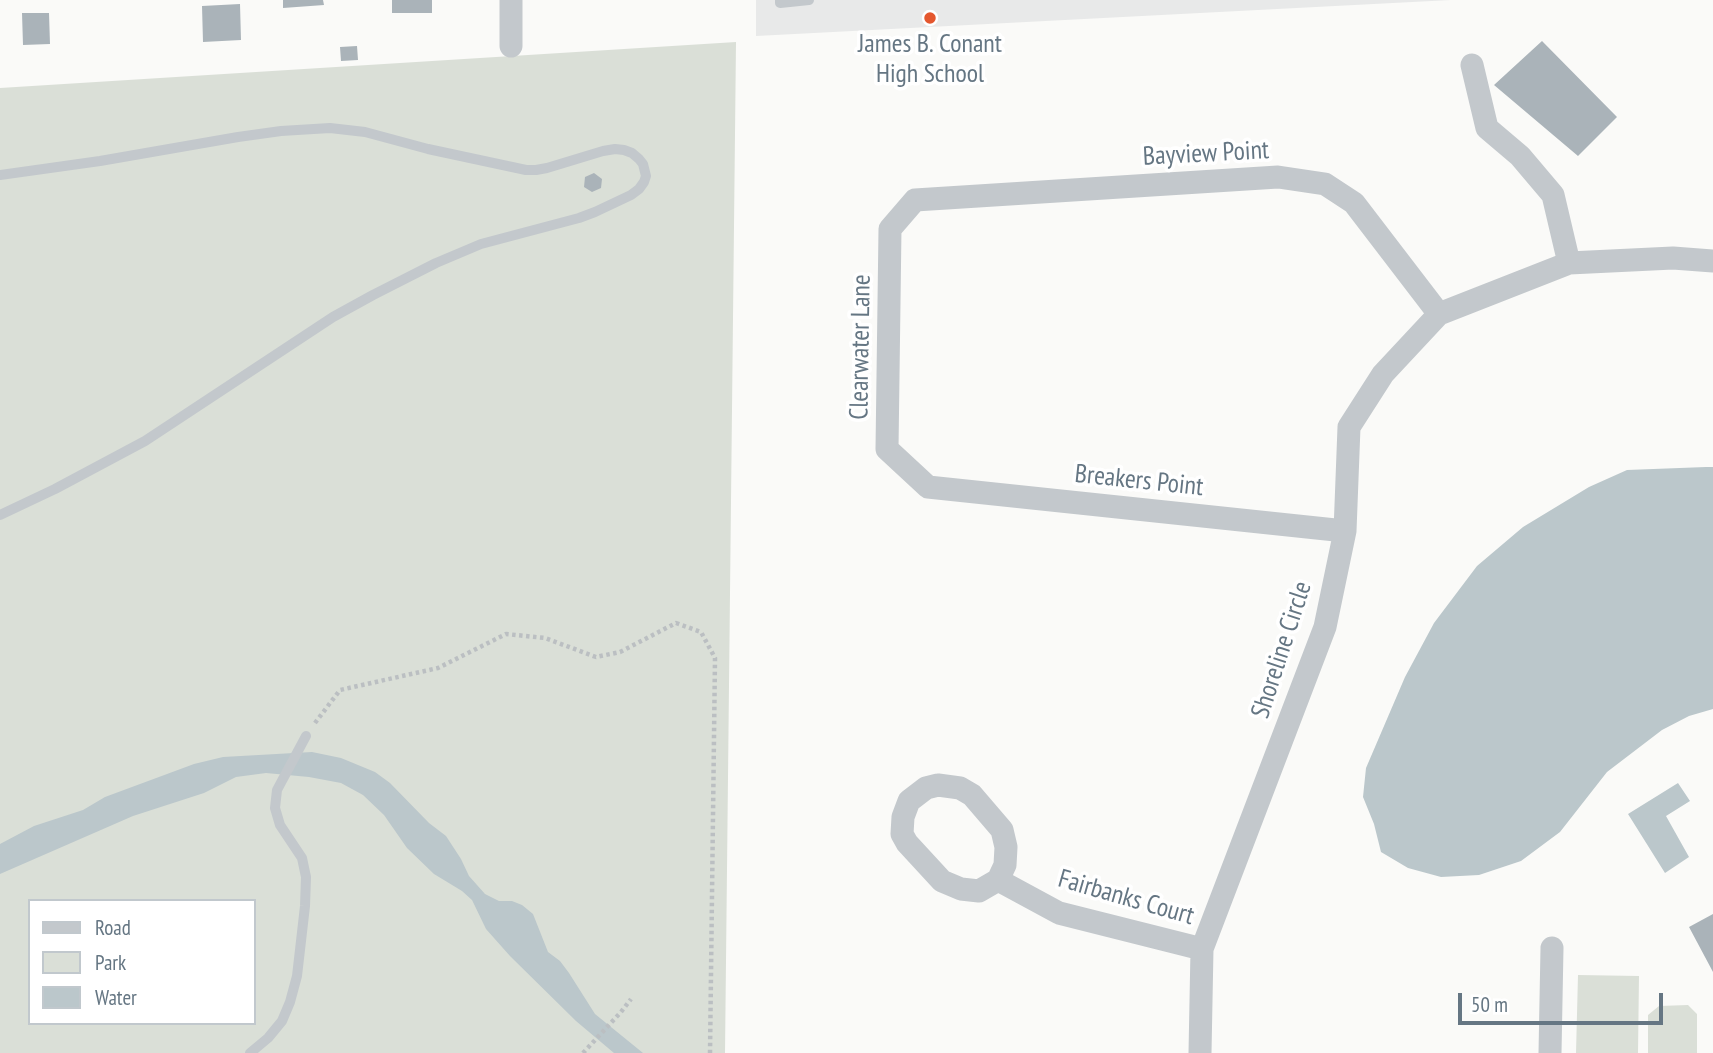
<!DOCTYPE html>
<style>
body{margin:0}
#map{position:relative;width:1713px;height:1053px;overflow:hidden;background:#fafaf8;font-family:"PT Sans Narrow",sans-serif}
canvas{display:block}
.legend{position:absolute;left:28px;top:899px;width:228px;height:126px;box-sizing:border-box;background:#fff;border:2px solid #c1c8cd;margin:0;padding:9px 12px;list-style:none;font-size:21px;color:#657683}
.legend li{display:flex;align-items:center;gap:14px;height:35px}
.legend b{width:35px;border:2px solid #c1c8cd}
.scale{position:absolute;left:1458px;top:993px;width:205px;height:32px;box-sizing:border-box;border:4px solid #657683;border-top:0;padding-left:9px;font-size:21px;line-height:24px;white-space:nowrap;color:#657683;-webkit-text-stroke:5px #fff;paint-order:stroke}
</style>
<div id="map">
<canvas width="1713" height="1053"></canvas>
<ul class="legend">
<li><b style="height:9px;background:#c3c8cc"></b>Road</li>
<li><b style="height:19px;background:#dadfd7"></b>Park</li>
<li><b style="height:19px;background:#bbc7cb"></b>Water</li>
</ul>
<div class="scale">50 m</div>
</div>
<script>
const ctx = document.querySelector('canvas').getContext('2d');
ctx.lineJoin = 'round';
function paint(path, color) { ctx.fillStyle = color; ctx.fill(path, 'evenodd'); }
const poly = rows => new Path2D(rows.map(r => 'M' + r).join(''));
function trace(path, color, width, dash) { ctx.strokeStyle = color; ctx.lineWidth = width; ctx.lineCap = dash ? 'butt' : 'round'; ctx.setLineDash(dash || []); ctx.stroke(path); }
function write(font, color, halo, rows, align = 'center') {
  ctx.font = font + ' "PT Sans Narrow",sans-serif'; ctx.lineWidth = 7; ctx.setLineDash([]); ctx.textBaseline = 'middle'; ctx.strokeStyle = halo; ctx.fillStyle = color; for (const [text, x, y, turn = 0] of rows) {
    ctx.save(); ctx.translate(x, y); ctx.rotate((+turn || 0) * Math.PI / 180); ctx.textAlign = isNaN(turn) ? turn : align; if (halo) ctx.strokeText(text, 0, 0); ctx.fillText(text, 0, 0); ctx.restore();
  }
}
const built = poly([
 [756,0,1451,0,756,36]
]);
const green = poly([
 [736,42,725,1053,0,1053,0,88],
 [30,901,254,901,254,1023,30,1023],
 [1578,975,1639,976,1638,1053,1576,1053],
 [1688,1005,1697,1014,1697,1053,1648,1053,1648,1015,1659,1006]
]);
const water = poly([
 [1706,467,1713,467,1713,709,1689,716,1662,730,1607,772,1560,832,1521,861,1479,875,1441,877,1408,868,1381,852,1374,824,1363,797,1366,768,1405,677,1434,623,1477,566,1523,527,1589,487,1627,470],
 [312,752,341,758,375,772,390,783,429,823,446,836,461,859,469,876,485,894,499,901,512,901,522,905,533,914,548,952,560,961,569,973,595,1014,643,1053,614,1053,576,1021,510,956,486,929,472,900,462,891,434,874,407,848,384,815,363,795,341,783,309,777,266,773,236,777,204,793,133,816,0,874,0,844,34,826,83,810,105,797,194,764,223,757],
 [1678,783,1690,801,1666,816,1689,857,1665,873,1628,814]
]);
const building = poly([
 [283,0,323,0,324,5,283,8],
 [392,0,432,0,432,13,392,13],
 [240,4,241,40,203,42,202,6],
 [22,13,49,13,50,44,23,45],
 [1542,41,1617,117,1578,156,1494,85],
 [357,46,358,60,341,61,340,47],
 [594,173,602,179,601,188,592,192,584,187,585,177],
 [1713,914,1713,972,1689,927]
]);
const path = poly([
 [315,723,340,690,438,668,506,634,545,638,596,657,620,652,676,623,701,632,715,658,710,1053],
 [583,1053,621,1012,631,999]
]);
const service = poly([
 [780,0,780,3,809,0],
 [0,175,100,161,238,137,281,131,330,128,365,132,428,149,526,170,536,170,547,168,603,151,615,149,624,150,632,153,639,159,643,164,646,176,644,182,639,189,631,195,595,212,579,218,481,244,436,263,373,295,333,317,145,441,55,489,0,515],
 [250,1053,268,1038,282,1021,290,1002,297,976,305,906,306,877,302,858,280,825,275,808,277,790,306,736]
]);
const minor = poly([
 [511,46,511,0],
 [1472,65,1487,128,1520,156,1553,195,1569,263],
 [1345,531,928,487,887,449,890,229,915,200,1278,177,1325,184,1354,203,1439,314],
 [938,785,960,788,972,795,1002,830,1006,847,1005,865,998,880,979,891,961,889,942,881,907,843,902,834,903,817,909,801,926,788,938,785],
 [998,880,1059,913,1202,949],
 [1200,1053,1202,949,1325,627,1345,531,1349,427,1383,374,1439,314,1569,263,1673,258,1713,261],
 [1550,1053,1552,948]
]);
const markers = [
 [930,18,7,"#e4572e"]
];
const poiNames = [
 ["James B. Conant",930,45],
 ["High School",930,75]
];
const streetNames = [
 ["Bayview Point",1206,154,-3],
 ["Clearwater Lane",861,347,-89],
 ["Breakers Point",1139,481,6],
 ["Shoreline Circle",1282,650,-72],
 ["Fairbanks Court",1126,898,16]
];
paint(built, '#e8e9e9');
paint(green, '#dadfd7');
paint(water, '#bbc7cb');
paint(building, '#aab3b9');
trace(path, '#bbbfc2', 4.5, [3.5, 3.5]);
trace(service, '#c3c8cc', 10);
trace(minor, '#c3c8cc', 23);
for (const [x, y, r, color] of markers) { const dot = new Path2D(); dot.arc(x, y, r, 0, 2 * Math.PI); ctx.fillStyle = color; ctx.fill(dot); trace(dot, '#fff', 2.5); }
write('26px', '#657683', '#fff', poiNames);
write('26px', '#657683', '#fff', streetNames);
</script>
